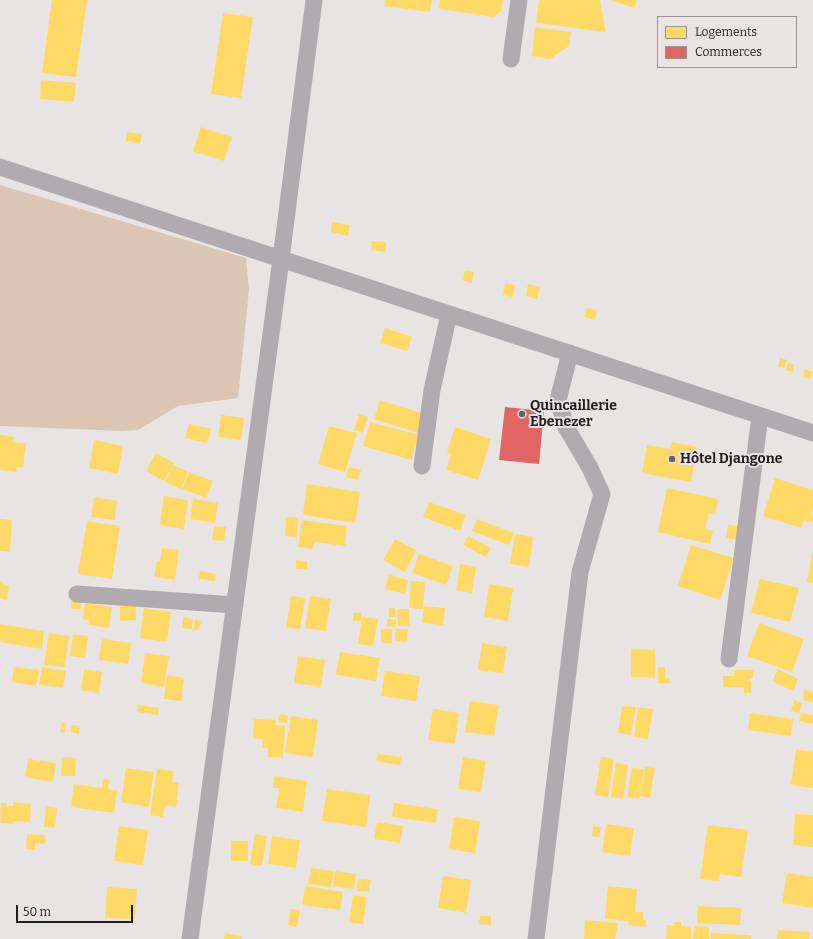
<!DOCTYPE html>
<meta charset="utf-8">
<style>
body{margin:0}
#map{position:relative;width:813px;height:939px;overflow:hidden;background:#e9e4e4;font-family:Bitter,serif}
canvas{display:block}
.legend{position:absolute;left:657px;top:16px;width:140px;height:52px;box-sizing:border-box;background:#ebe2e3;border:1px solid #9a9394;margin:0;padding:5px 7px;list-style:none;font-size:12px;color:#211d1e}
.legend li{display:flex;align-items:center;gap:8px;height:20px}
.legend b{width:20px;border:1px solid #9a9394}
.scale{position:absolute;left:16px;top:905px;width:117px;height:18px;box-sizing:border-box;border:2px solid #211d1e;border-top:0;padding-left:5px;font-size:12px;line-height:14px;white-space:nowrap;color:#211d1e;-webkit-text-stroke:3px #ebe2e3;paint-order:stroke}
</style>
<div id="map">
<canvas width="813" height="939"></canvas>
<ul class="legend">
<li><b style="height:11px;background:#ffd966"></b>Logements</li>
<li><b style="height:11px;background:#e06666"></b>Commerces</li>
</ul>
<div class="scale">50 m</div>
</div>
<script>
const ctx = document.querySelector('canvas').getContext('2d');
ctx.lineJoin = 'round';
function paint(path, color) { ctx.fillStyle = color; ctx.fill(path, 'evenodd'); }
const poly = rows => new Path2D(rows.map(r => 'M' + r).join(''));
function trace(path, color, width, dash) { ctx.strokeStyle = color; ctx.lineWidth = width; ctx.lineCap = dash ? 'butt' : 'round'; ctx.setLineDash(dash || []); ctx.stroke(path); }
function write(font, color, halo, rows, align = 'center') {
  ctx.font = font + ' Bitter,serif'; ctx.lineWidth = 4; ctx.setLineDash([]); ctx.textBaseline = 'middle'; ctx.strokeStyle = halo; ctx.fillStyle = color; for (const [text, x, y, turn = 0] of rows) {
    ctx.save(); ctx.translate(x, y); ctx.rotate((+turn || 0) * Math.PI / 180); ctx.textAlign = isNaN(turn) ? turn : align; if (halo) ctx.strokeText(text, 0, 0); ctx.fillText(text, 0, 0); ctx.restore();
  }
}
const forest = poly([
 [0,185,246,258,249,290,238,398,178,406,138,430,122,431,0,426]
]);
const homes = poly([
 [52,0,87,0,76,77,42,73],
 [385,0,432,0,430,12,384,6],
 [440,0,503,0,501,11,494,17,439,9],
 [539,0,600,0,606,32,536,23],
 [610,0,637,0,634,8],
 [223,13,253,17,241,98,211,94],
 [535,27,571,32,569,46,550,59,532,56],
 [41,80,76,83,74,102,40,99],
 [201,127,232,137,224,161,193,151],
 [127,132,142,134,140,144,126,141],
 [332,222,350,225,348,236,331,232],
 [372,241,386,242,385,252,371,250],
 [465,270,474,272,472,283,463,281],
 [505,283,515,285,513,297,503,295],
 [528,284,540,287,537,299,526,296],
 [587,308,597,310,595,320,584,317],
 [385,328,412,337,407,351,380,343],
 [780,358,787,360,784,368,778,367],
 [788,363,794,364,793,372,786,370],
 [805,369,813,372,810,379,802,377],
 [380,400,425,414,418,433,374,419],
 [359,414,368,417,363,433,354,430],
 [221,415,244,418,241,440,218,437],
 [370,422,419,435,411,460,363,446],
 [189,424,211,429,207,443,185,438],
 [329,426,357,433,345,472,318,464],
 [455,427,491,439,478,480,446,470,451,454,447,452],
 [0,435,14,437,13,442,26,443,23,468,17,467,16,472,0,470],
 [94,440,123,446,118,474,89,468],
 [672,442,697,447,691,482,642,473,647,445,671,449],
 [156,453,174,463,164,481,146,471],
 [173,465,188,472,181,489,165,482],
 [349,467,361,470,358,480,346,477],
 [189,472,213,481,206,498,182,489],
 [775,478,813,490,813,508,811,515,813,516,813,523,804,520,801,528,763,516],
 [307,484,360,492,355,523,303,515],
 [667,488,718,499,715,515,709,513,705,529,713,531,710,544,658,532],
 [164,496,188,500,184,529,160,525],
 [94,497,117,501,115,520,91,517],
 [193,499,218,503,215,523,190,519],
 [429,502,466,515,460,531,423,517],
 [286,517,298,518,297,537,285,536],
 [0,519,12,520,10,552,0,551],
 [477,519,514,533,509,545,472,531],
 [302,520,347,526,345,546,314,542,313,549,298,547],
 [87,521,120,526,112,579,78,574],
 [728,525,744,527,742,540,726,538],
 [214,526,226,527,224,541,212,540],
 [515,534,533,537,529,567,510,564],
 [468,536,491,548,486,557,463,545],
 [395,539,416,550,405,572,383,560],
 [691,545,734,558,720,600,678,586],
 [162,548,179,550,175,580,154,577,157,561,160,561],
 [812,553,813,553,813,583,807,582],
 [419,554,453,566,446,585,412,573],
 [296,560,307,561,307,569,296,569],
 [460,564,476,567,472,593,456,590],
 [200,571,216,574,215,581,199,579],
 [389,575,408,580,405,594,385,589],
 [760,579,799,588,790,622,751,613],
 [0,581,3,582,3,585,9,586,7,600,0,598],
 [411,581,425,582,423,609,409,608],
 [489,584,513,588,508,621,484,617],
 [291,596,305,598,300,629,286,627],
 [310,596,331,599,326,631,305,628],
 [120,600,136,600,136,620,120,621],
 [71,601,81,601,81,609,71,609],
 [85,603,112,607,109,628,88,625,89,620,83,619],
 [424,606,445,608,443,625,422,623],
 [144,608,171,612,167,642,140,638],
 [389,608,395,608,396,617,389,617],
 [397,609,409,609,409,626,398,626],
 [353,613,361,613,361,621,353,621],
 [183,617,193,619,192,629,182,628],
 [362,617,378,619,373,646,358,644],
 [387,619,396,620,395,627,387,626],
 [195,620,201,621,199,630,193,630],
 [759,623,804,639,792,672,747,656],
 [0,624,44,631,42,649,0,642],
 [381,629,392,629,392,643,381,643],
 [396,629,408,629,407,642,395,641],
 [49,633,69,636,65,667,44,665],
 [73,634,88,636,85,658,70,656],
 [102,639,131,643,128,664,99,660],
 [482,643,507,647,503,673,478,670],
 [631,649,655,650,655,678,631,677],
 [340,652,380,658,376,681,336,675],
 [145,653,169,656,164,687,141,683],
 [298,656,325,660,321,687,294,683],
 [14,667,39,670,36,686,12,682],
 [42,667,66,671,63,688,39,685],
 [658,667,665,667,665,678,670,678,670,683,658,683],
 [84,669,102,672,99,693,81,690],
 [778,669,798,679,793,691,772,681],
 [734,670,753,670,753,678,749,678,749,681,751,681,751,693,744,693,744,687,723,687,723,676,734,676],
 [385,671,420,676,416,701,381,696],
 [167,675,184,678,181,701,164,699],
 [804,690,813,692,813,702,803,700],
 [794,700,802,703,799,713,791,711],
 [470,701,499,705,494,736,465,732],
 [138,705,159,708,158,715,137,712],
 [622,706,636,707,631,735,618,733],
 [638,707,653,709,648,739,634,737],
 [433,709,459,713,455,744,428,740],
 [750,713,793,719,791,736,748,730],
 [801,713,813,715,813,724,799,721],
 [280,714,288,715,287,723,278,722],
 [291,716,318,720,313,757,285,753],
 [254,719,276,720,275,725,285,726,283,758,267,757,268,748,262,748,263,739,253,738],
 [62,722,66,723,65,733,60,732],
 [71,725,80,726,79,734,70,732],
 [796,749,813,752,813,788,791,785],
 [378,754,401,757,400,765,376,761],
 [62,757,76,758,75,776,61,776],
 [463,757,486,761,481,792,458,789],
 [601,757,614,759,608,797,595,795],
 [28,759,56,763,53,782,25,777],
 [616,763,628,765,623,799,611,797],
 [645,767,655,768,650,798,640,796],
 [126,768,154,772,149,807,121,802],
 [632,768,644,769,639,799,627,797],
 [157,769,174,771,172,782,179,783,176,807,165,805,163,817,150,815],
 [274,776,307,781,303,812,276,808,279,788,273,788],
 [103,779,109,780,108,789,117,790,114,813,71,807,74,784,102,788],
 [327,789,370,795,366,827,322,821],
 [13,802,31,804,30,822,13,821,13,824,1,823,1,821,0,820,1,803,6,803,6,806,13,806],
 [394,803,438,809,436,823,392,817],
 [46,807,57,808,55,828,44,827],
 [795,814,813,815,813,847,793,845],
 [454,817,480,821,475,853,449,849],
 [377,822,403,826,400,843,374,839],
 [606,824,634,828,630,856,602,852],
 [708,825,748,830,741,877,720,874,719,881,700,879],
 [119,826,148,830,143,865,114,861],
 [593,826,601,827,599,837,592,836],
 [27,834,46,835,45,844,35,843,35,850,26,849],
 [255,834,267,836,262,866,250,864],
 [272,836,300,840,296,868,268,864],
 [231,841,248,841,248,861,231,861],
 [311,868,334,871,331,887,308,884],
 [335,871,356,874,354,889,333,886],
 [787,873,813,877,813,908,782,903],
 [443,876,471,880,466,913,438,908],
 [358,879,371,880,369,892,357,891],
 [305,886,343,892,340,910,302,905],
 [608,886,637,889,635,912,643,912,643,920,646,920,646,927,628,925,629,921,605,919],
 [107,887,137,889,135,919,105,918],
 [353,895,367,897,363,924,349,922],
 [698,906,741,908,740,925,697,923],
 [291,909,300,910,297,927,288,925],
 [480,916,491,916,491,925,479,924],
 [585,920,618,923,615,939,584,939],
 [675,922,681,922,681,926,691,927,691,939,666,939,667,925,674,926],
 [695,926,709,927,709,939,693,939],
 [778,930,810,932,809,939,777,939],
 [225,933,242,936,242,939,224,939],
 [711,933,751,935,751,939,711,939]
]);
const shops = poly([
 [505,407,544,411,539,464,499,460]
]);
const minor = poly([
 [511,59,519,0],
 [0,167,813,433],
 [422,466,432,390,449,314],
 [77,594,235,605],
 [729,659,760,416],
 [190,939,281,259,314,0],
 [536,939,580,572,602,494,590,468,566,427,558,400,570,353]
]);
const markers = [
 [522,414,4,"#676363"],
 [672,459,4,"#676363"]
];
const poiNames = [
 ["Quincaillerie",530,406],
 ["Ebenezer",530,422],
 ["Hôtel Djangone",680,459]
];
paint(forest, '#dbc5b3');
paint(homes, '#ffd966');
paint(shops, '#e06666');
trace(minor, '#b1aaae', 17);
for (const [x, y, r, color] of markers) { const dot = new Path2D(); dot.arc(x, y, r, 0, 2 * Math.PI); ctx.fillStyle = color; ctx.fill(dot); trace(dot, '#ebe2e3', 1.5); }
write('bold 14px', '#211d1e', '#ebe2e3', poiNames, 'left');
</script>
